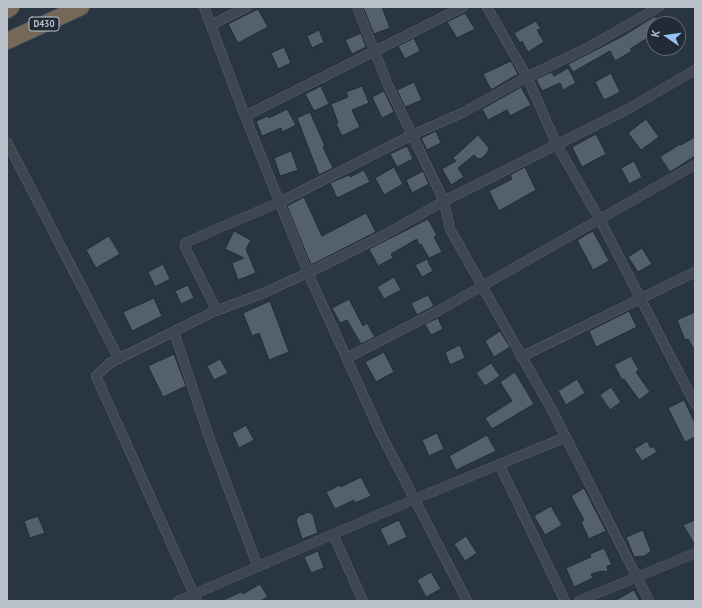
<!DOCTYPE html>
<style>
body{margin:0}
#map{position:relative;width:702px;height:608px;overflow:hidden;background:#293541;font-family:"PT Sans",sans-serif}
canvas{display:block}
.frame{position:absolute;inset:0;border:8px solid #bac1cb;pointer-events:none}
.north{position:absolute;left:646px;top:16px;width:40px;height:40px;box-sizing:border-box;background:#212b36;border:1px solid #5e6772;border-radius:50%;rotate:283deg;font-size:11px;font-weight:700;line-height:16px;text-align:center;color:#bac1cb}
.north::after{content:'';display:block;margin:auto;width:14px;height:18px;background:#98c1f1;clip-path:polygon(50% 0,100% 100%,50% 72%,0 100%)}
</style>
<div id="map">
<canvas width="702" height="608"></canvas>
<div class="frame"></div>
<div class="north">K</div>
</div>
<script>
const ctx = document.querySelector('canvas').getContext('2d');
ctx.lineJoin = 'round';
function paint(path, color) { ctx.fillStyle = color; ctx.fill(path, 'evenodd'); }
const poly = rows => new Path2D(rows.map(r => 'M' + r).join(''));
function trace(path, color, width, dash) { ctx.strokeStyle = color; ctx.lineWidth = width; ctx.lineCap = dash ? 'butt' : 'round'; ctx.setLineDash(dash || []); ctx.stroke(path); }
function write(font, color, halo, rows, align = 'center') {
  ctx.font = font + ' "PT Sans",sans-serif'; ctx.lineWidth = 3; ctx.setLineDash([]); ctx.textBaseline = 'middle'; ctx.strokeStyle = halo; ctx.fillStyle = color; for (const [text, x, y, turn = 0] of rows) {
    ctx.save(); ctx.translate(x, y); ctx.rotate((+turn || 0) * Math.PI / 180); ctx.textAlign = isNaN(turn) ? turn : align; if (halo) ctx.strokeText(text, 0, 0); ctx.fillText(text, 0, 0); ctx.restore();
  }
}
const building = poly([
 [363,7,382,7,390,28,374,34,363,7],
 [258,9,268,27,238,43,228,24,258,9],
 [465,13,475,29,457,38,447,22,465,13],
 [655,16,659,24,654,24,654,34,630,49,632,51,615,61,610,51,573,72,568,64,623,36,655,16],
 [536,21,541,29,537,30,544,42,528,52,522,41,520,43,514,33,536,21],
 [319,30,324,42,312,48,307,36,319,30],
 [361,33,366,47,352,54,345,40,361,33],
 [414,38,420,51,405,59,398,46,414,38],
 [284,47,291,63,278,69,271,53,284,47],
 [511,61,518,74,491,90,483,74,511,61],
 [568,68,576,83,563,90,560,83,542,91,536,79,551,72,554,76,568,68],
 [611,73,620,92,604,100,595,82,611,73],
 [414,82,422,100,405,107,397,90,414,82],
 [321,86,329,104,314,111,305,94,321,86],
 [362,86,369,103,352,110,360,127,342,136,336,124,338,123,331,104,348,97,346,92,362,86],
 [521,87,531,105,510,116,507,110,488,120,482,109,521,87],
 [384,91,394,112,382,118,372,97,384,91],
 [287,109,296,125,282,132,281,128,262,136,256,121,268,116,269,118,287,109],
 [310,112,325,146,323,147,333,168,319,175,297,118,310,112],
 [646,119,659,137,641,150,628,133,646,119],
 [436,131,441,143,427,150,421,138,436,131],
 [596,134,606,154,582,167,572,147,596,134],
 [478,135,489,148,487,153,482,158,478,159,474,155,458,168,464,177,451,185,442,169,456,161,453,158,478,135],
 [695,137,695,156,670,172,660,157,680,144,681,145,695,137],
 [407,146,413,159,397,167,390,154,407,146],
 [291,151,298,170,280,176,274,158,291,151],
 [634,161,642,177,629,184,621,168,634,161],
 [394,167,403,184,384,195,375,178,394,167],
 [525,167,536,190,499,211,489,191,512,179,510,175,525,167],
 [364,170,370,182,337,198,330,183,349,175,350,177,364,170],
 [423,171,429,184,412,193,406,180,423,171],
 [304,197,322,236,366,213,376,232,311,265,287,206,304,197],
 [428,219,437,235,434,237,442,252,429,258,421,244,419,245,417,239,391,254,393,258,378,266,369,249,428,219],
 [234,231,251,240,246,249,256,273,238,280,232,263,244,258,225,249,234,231],
 [593,231,609,261,593,270,577,240,593,231],
 [109,236,120,254,96,268,86,250,109,236],
 [642,248,652,264,638,272,628,257,642,248],
 [427,259,433,271,422,277,415,265,427,259],
 [163,264,170,279,155,287,148,272,163,264],
 [394,277,401,290,384,299,377,287,394,277],
 [188,285,194,298,181,304,175,291,188,285],
 [428,295,434,306,417,315,411,303,428,295],
 [154,298,162,316,132,331,123,312,154,298],
 [349,299,363,326,367,323,375,337,361,344,347,320,340,323,332,308,349,299],
 [270,301,289,352,269,360,259,333,252,336,243,313,270,301],
 [629,311,637,327,596,347,589,331,629,311],
 [695,312,695,351,688,339,685,340,677,320,695,312],
 [438,318,443,329,431,335,425,324,438,318],
 [500,331,510,347,494,357,485,341,500,331],
 [460,345,465,358,450,365,445,352,460,345],
 [384,352,394,372,376,382,365,362,384,352],
 [174,354,186,386,163,397,148,366,174,354],
 [631,356,639,370,636,372,650,392,639,400,624,379,622,380,614,365,631,356],
 [220,359,228,373,214,380,207,366,220,359],
 [491,363,500,376,485,386,476,373,491,363],
 [515,372,534,404,492,429,485,418,512,401,500,382,515,372],
 [577,379,585,393,566,405,558,391,577,379],
 [611,387,621,402,610,410,600,395,611,387],
 [684,400,695,423,695,437,685,442,668,408,684,400],
 [246,425,254,440,239,448,232,433,246,425],
 [437,433,444,449,429,456,422,440,437,433],
 [487,435,496,451,456,470,449,456,487,435],
 [647,441,651,448,653,446,657,452,642,461,634,449,647,441],
 [361,477,371,496,355,503,354,500,335,509,326,492,340,485,341,487,361,477],
 [584,488,606,531,589,539,581,522,584,520,571,496,584,488],
 [551,506,562,525,545,535,534,516,551,506],
 [309,512,313,515,318,533,302,539,296,520,299,516,309,512],
 [38,516,45,533,30,538,24,521,38,516],
 [399,520,407,537,388,546,380,529,399,520],
 [695,520,695,545,683,525,695,520],
 [643,530,651,551,645,556,634,557,626,537,643,530],
 [466,536,477,553,465,561,454,544,466,536],
 [604,548,612,565,607,566,608,572,602,571,591,574,593,578,574,587,566,568,591,557,590,554,604,548],
 [318,551,324,568,311,573,304,557,318,551],
 [431,572,441,589,426,597,417,580,431,572],
 [260,584,268,597,260,601,221,601,241,592,243,594,260,584],
 [634,590,640,601,614,601,634,590]
]);
const street = poly([
 [204,7,245,116,308,273,381,434,467,601],
 [357,7,388,85,444,201,450,229,552,410,649,601],
 [487,7,527,77,557,145,600,220,695,404],
 [211,25,247,7],
 [245,116,463,7],
 [7,142,119,359],
 [217,311,185,247,185,244,189,241,280,202,412,135,462,113,527,77,587,48,659,7],
 [174,332,209,437,258,567],
 [521,357,695,272],
 [347,358,438,311,695,165],
 [499,464,565,601],
 [333,534,363,601],
 [178,601,415,499,566,437],
 [197,601,96,376,110,363,213,312,266,292,318,268,386,234,444,201,628,109,695,70],
 [579,601,695,553]
]);
const highway = poly([
 [7,10,11,7],
 [7,41,81,7]
]);
const shields = [
 [44,24,30]
];
const shieldNames = [
 ["D430",44,24]
];
paint(building, '#54606e');
trace(building, '#232d38', 1);
trace(street, '#5b646e', 10);
trace(highway, '#47515b', 18);
trace(street, '#3d4651', 9);
trace(highway, '#76695a', 16);
for (const [x, y, w] of shields) { const box = new Path2D(); box.roundRect(x - w / 2, y - 7, w, 14, 3); ctx.fillStyle = '#212b36'; ctx.fill(box); trace(box, '#bac1cb', 1); }
write('bold 9px', '#bac1cb', null, shieldNames);
</script>
